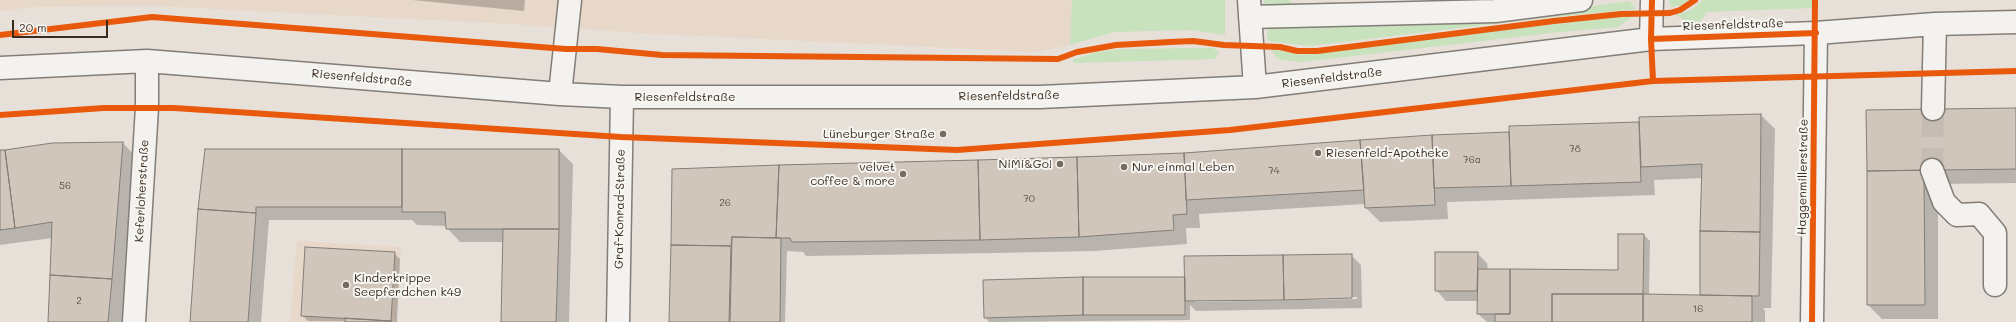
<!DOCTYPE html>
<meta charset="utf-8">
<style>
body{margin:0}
#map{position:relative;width:2016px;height:322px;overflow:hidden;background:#e7e0d9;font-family:Mali,sans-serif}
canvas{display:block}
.scale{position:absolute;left:12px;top:20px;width:96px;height:18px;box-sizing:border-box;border:2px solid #3b2a1e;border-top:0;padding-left:5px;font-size:12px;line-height:14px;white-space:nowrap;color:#3b2a1e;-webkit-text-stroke:3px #f6f6f2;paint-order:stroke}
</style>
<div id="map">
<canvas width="2016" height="322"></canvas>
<div class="scale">20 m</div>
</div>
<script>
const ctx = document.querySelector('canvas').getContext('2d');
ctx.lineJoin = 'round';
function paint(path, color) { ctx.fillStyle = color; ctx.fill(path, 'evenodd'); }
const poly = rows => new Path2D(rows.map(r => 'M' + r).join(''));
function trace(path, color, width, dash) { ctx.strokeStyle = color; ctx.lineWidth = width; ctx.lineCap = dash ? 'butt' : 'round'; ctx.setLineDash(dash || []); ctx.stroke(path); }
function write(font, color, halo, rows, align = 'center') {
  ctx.font = font + ' Mali,sans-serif'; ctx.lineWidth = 4; ctx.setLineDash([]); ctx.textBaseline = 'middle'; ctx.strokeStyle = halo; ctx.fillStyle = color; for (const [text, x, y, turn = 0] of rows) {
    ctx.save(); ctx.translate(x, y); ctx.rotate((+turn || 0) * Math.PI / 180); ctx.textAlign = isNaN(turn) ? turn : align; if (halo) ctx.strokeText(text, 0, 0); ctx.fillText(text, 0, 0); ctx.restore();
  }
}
const built = poly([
 [0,0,1072,0,1070,45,1037,52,637,33,511,24,154,6,37,7,0,11],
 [297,241,401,247,396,322,290,322]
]);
const green = poly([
 [1072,0,1225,0,1225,35,1191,30,1114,32,1070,45],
 [1264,0,1289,0,1297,8,1272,9,1264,4],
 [1669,0,1689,0,1681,5,1671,7],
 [1703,0,1814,0,1814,8,1707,12,1699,23,1690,23,1675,15,1691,10],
 [1629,1,1636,9,1544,18,1309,46,1268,41,1267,34,1269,28,1273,24,1586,7],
 [1621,17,1632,17,1618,27,1559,32,1302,62,1280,60,1276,57,1271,49,1302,55,1479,32],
 [1213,48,1219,52,1215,59,1075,63,1072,60,1097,52,1123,49]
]);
const shadow = poly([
 [412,0,525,0,524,11],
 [2016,109,2016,183,1938,184,1938,319,1882,319,1868,305,1867,111],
 [1761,115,1775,129,1771,308,1763,308,1765,311,1765,322,1487,322,1478,314,1478,301,1446,301,1436,290,1477,253,1487,263,1488,270,1619,271,1644,235,1650,241,1649,296,1702,296,1701,295,1703,178,1654,180,1655,195,1447,202,1448,219,1380,222,1366,208,1365,204,1199,214,1200,228,1186,228,1187,244,1094,251,994,253,806,256,803,252,787,251,785,322,670,322,673,170,1184,154,1432,136,1510,133,1510,127,1640,123,1640,118],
 [123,143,136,157,122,322,49,322,52,238,0,245,0,151],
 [559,150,573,164,569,322,502,322,504,242,460,242,447,228,447,226,417,225,412,220,269,220,261,322,191,322,199,209],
 [394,253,400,259,397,322,308,321,302,315],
 [1351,255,1361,265,1362,308,1196,311,1190,305,1190,320,989,322,985,317,1184,278],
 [1357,297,1357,299,1195,302,1195,300]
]);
const building = poly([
 [2016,108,2016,169,1867,171,1866,110,2016,108],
 [1761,114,1760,232,1700,231,1702,164,1641,167,1639,117,1761,114],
 [1639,122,1641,182,1511,186,1509,126,1639,122],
 [1509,132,1511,186,1434,188,1432,135,1509,132],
 [1432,135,1435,205,1365,208,1360,140,1432,135],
 [1360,140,1364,190,1186,200,1184,153,1360,140],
 [123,142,112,279,50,275,52,222,15,228,5,150,52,143,123,142],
 [205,149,402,149,402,207,256,207,256,213,198,209,205,149],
 [402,149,559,149,559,229,446,229,445,212,402,212,402,149],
 [0,150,5,150,15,228,0,230,0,150],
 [1184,153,1187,214,1173,215,1174,230,1079,237,1077,157,1184,153],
 [1077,157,1079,237,980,240,978,160,1077,157],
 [978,160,980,240,792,242,790,238,776,238,779,165,978,160],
 [779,165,776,238,732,237,731,246,671,245,672,169,779,165],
 [1924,170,1925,305,1867,305,1867,171,1924,170],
 [198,209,256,213,248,322,190,322,198,209],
 [503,229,559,229,556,322,501,322,503,229],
 [1700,231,1760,232,1759,296,1700,295,1700,231],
 [1618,234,1644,234,1643,294,1552,294,1552,322,1495,322,1495,314,1510,314,1510,269,1618,270,1618,234],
 [732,237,781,238,780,322,730,322,732,237],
 [671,245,731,246,729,322,669,322,671,245],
 [305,247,395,252,391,321,301,316,305,247],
 [1435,252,1478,252,1477,291,1435,291,1435,252],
 [1352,254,1352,298,1284,300,1283,255,1352,254],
 [1283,255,1284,300,1185,301,1184,256,1283,255],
 [1478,269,1510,269,1510,314,1477,314,1478,269],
 [50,275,112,279,108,322,48,322,50,275],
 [1083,277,1083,315,984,318,983,280,1083,277],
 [1083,277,1185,277,1185,315,1083,315,1083,277],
 [1552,294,1643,294,1643,322,1552,322,1552,294],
 [1643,294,1752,296,1752,322,1643,322,1643,294],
 [345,318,391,321,391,322,345,322,345,318]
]);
const minorTunnel = poly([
 [1932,170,1933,109]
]);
const minor = poly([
 [1249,0,1255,87],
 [1250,17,1495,11,1581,0],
 [1651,39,1652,0],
 [0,68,147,61,560,94,622,97,1040,97,1255,87,1651,39,1816,33,1935,24,2016,22],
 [560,94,570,0],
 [1933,109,1935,24],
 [1932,170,1944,202,1957,215,1979,214,1995,233,1995,285],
 [134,322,147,107,147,61],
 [618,322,622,97],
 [1812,322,1816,33]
]);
const cycleway = poly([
 [1652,0,1651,39,1653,81],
 [0,35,152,17,566,49,597,49,662,55,1058,59,1077,52,1116,45,1170,42,1193,41,1224,45,1280,47,1297,51,1317,51,1554,21,1621,14,1670,13,1680,10,1695,0],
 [1651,39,1816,33],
 [0,115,104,108,174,108,621,137,957,150,1230,130,1653,81,2016,71],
 [1812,322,1815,0]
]);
const markers = [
 [943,134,4,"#776a5f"],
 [1318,153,4,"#776a5f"],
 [1060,164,4,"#776a5f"],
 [1124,167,4,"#776a5f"],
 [903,174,4,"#776a5f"],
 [346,285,4,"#776a5f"]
];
const numberNames = [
 ["78",1575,149],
 ["76a",1472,160],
 ["74",1274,171],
 ["56",65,186],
 ["70",1029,199],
 ["26",725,203],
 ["2",79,301],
 ["16",1698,309]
];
const streetNames = [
 ["Riesenfeldstraße",1733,25,-2],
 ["Riesenfeldstraße",362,78,5],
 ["Riesenfeldstraße",1332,78,-7],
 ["Riesenfeldstraße",1009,96,-1],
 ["Riesenfeldstraße",685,97],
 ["Haggenmillerstraße",1803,177,-89],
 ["Keferloherstraße",142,191,-87],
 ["Graf-Konrad-Straße",620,209,-89]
];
const poiNames = [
 ["Lüneburger Straße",935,134],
 ["Riesenfeld-Apotheke",1326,153,"left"],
 ["NiMi&Go!",1052,164],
 ["velvet",895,167],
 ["coffee & more",895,181],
 ["Nur einmal Leben",1132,167,"left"],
 ["Kinderkrippe",354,278,"left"],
 ["Seepferdchen k49",354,292,"left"]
];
paint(built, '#e7d8ca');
paint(green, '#c7e2bc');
paint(shadow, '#0003');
paint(building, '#d1c6bc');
trace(building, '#837d77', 1);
trace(minorTunnel, '#c5bcb4', 22, [22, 11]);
trace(minor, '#837d77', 25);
trace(minor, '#f3f2ef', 22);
trace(cycleway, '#e8590c', 6);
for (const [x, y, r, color] of markers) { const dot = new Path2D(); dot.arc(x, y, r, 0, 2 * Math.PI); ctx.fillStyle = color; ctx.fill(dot); trace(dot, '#f6f6f2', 1.5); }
write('10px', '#605146', null, numberNames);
write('12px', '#3b2a1e', '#f6f6f2', streetNames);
write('12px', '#3b2a1e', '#f6f6f2', poiNames, 'right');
</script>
